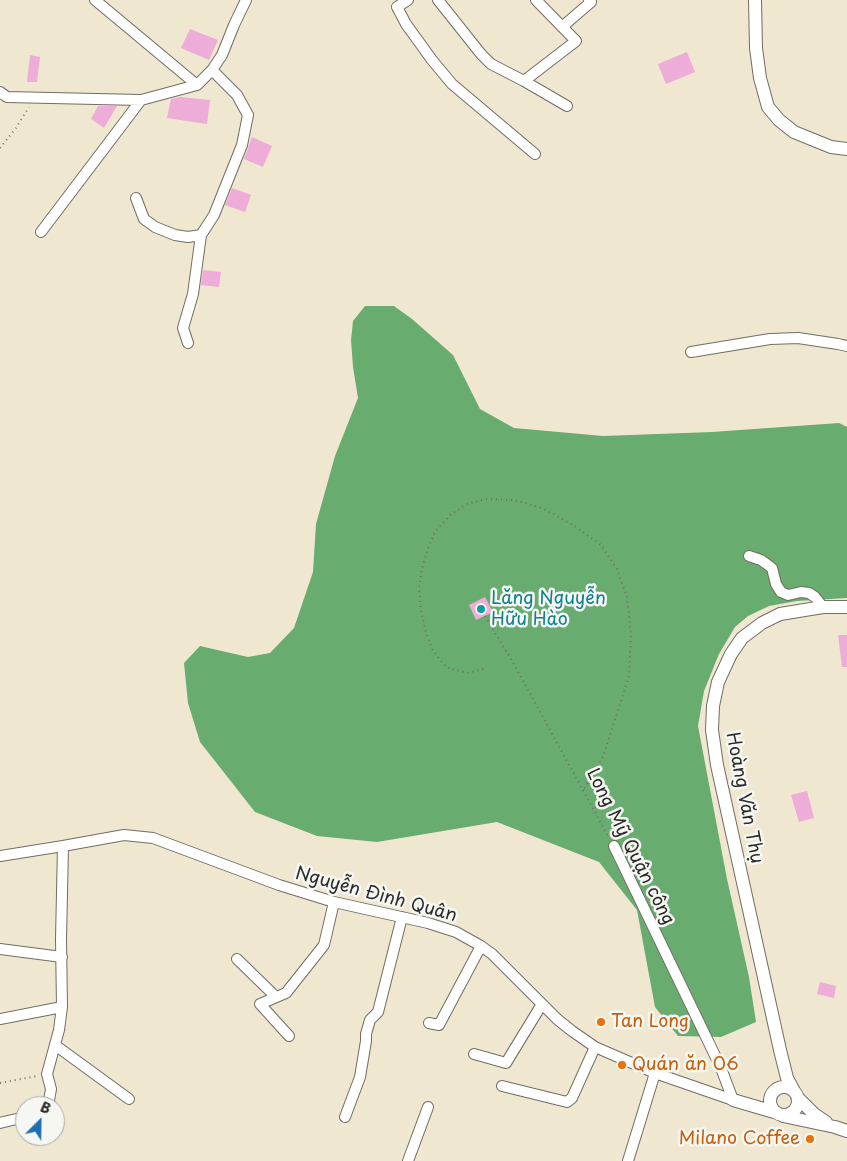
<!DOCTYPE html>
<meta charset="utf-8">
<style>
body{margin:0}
#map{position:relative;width:847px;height:1161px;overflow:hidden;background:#f0e7d1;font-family:"Playpen Sans",sans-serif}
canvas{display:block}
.north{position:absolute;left:15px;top:1096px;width:50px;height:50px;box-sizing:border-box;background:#f6f6f2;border:1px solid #a5a5a2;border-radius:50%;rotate:23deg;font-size:14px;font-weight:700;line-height:20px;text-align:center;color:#2b2b2b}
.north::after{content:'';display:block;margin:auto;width:18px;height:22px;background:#1f6fb2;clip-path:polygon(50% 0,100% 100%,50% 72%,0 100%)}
</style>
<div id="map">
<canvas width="847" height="1161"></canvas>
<div class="north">B</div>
</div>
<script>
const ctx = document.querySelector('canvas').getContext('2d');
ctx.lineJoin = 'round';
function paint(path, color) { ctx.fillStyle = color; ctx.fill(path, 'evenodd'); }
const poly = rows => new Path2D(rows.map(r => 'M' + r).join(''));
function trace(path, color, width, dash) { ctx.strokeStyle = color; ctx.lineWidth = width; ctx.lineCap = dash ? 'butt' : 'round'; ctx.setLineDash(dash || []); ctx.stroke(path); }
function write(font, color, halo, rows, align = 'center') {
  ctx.font = font + ' "Playpen Sans",sans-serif'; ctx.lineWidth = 5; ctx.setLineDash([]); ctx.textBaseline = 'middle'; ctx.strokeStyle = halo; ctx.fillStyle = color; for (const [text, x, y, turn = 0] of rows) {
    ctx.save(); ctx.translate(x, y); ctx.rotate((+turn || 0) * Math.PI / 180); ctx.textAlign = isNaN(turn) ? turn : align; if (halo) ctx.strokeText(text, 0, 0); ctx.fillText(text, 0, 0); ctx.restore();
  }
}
const forest = poly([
 [365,306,394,306,412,319,453,355,480,409,514,428,603,436,712,432,839,423,847,427,847,598,797,601,769,606,748,616,735,627,719,654,704,691,698,726,727,879,749,977,756,1022,721,1037,678,1036,655,1007,637,910,599,862,497,822,377,842,317,836,255,812,200,742,188,703,184,663,200,646,248,657,270,653,294,628,313,572,316,524,335,456,358,398,353,367,351,340,353,321]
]);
const building = poly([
 [190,29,218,40,209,60,181,48],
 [687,52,695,72,666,84,658,64],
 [30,55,40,57,37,82,27,82],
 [180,97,210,100,207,124,167,118,171,99],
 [98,106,117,106,104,128,91,119],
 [252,137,272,146,263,167,244,159],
 [232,188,251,195,245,212,225,205],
 [203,270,221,272,219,287,201,285],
 [485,597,493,612,476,620,469,605],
 [838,635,847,635,847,667,842,667],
 [807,791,814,818,799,822,791,795],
 [820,982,836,986,834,998,817,994]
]);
const path = poly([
 [0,148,16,128,29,107],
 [485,616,515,666,609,838],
 [483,669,467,673,446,667,433,651,426,633,421,610,419,588,422,568,428,548,435,532,450,515,467,504,486,499,514,500,542,508,573,525,601,545,617,569,627,597,631,635,629,676,605,751,599,765,583,790],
 [0,1083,37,1076]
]);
const minor = poly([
 [95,0,197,85],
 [408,0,397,7,406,24,432,60,452,84,535,154],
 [438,0,481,54,491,64,524,81,567,106],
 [562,27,591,2,589,0],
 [524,81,576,41,536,0],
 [0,92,7,97,141,100,197,85,212,70,222,55,234,25,246,0],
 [136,198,144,219,155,227,175,235,188,237,201,235],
 [41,232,141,100],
 [188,343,183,328,193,294,201,235,214,215,242,145,248,115,237,95,212,70],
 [691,352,770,339,798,338,838,344,847,346],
 [749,556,761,560,772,568,776,584,781,592,788,595,801,592,809,593,815,597,823,607],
 [614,846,721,1068,733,1100],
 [0,856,63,846,124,835,153,838,279,885,334,902,428,923,456,932,481,946,492,954,557,1019,572,1031,595,1047,655,1073,733,1100],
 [0,949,62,957],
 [237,959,276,997],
 [0,1019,62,1007],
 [429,1023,439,1025,481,946],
 [289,1036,260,1004,286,993,324,945,334,902],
 [55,1045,129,1099],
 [474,1054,506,1063,542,1004],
 [502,1086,567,1102,572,1098,595,1047],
 [48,1106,51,1089,47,1074,59,1030,62,1007,61,939,63,846],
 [345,1117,360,1077,366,1041,366,1034,370,1020,378,1012,402,917],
 [0,1123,25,1117],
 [408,1161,428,1107],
 [628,1161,655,1073]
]);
const major = poly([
 [755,0,756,48,760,78,768,107,779,120,794,132,831,147,847,149],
 '770 1101a14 14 0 1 1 28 0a14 14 0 1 1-28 0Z',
 [794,1091,787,1078,780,1050,717,765,712,730,713,706,718,682,731,654,742,638,762,623,780,614,823,607,847,607],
 [798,1098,814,1114,826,1122],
 [733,1100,774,1112],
 [783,1116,835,1127,847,1131]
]);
const markers = [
 [481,609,5,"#0f9aa8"],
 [601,1022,5,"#e8710a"],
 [622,1065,5,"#e8710a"],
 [810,1139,5,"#e8710a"]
];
const cultureNames = [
 ["Lăng Nguyễn",491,599],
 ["Hữu Hào",491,620]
];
const streetNames = [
 ["Hoàng Văn Thụ",744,798,79],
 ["Long Mỹ Quận công",630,847,63],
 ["Nguyễn Đình Quân",376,895,15]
];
const foodNames = [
 ["Tan Long",611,1022],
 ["Quán ăn 06",632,1065],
 ["Milano Coffee",800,1139,"right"]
];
paint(forest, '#68ac6f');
paint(building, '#eeacd8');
trace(minor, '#706d65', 12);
trace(major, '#706d65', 14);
trace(path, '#706d65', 2, [1, 4]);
trace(minor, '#fff', 10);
trace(major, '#fff', 12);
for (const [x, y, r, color] of markers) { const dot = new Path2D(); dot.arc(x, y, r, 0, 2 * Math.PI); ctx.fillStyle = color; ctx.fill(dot); trace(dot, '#f6f6f2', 2); }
write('18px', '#0d838f', '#f6f6f2', cultureNames, 'left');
write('18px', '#2b2b2b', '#f6f6f2', streetNames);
write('18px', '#c56008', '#f6f6f2', foodNames, 'left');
</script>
